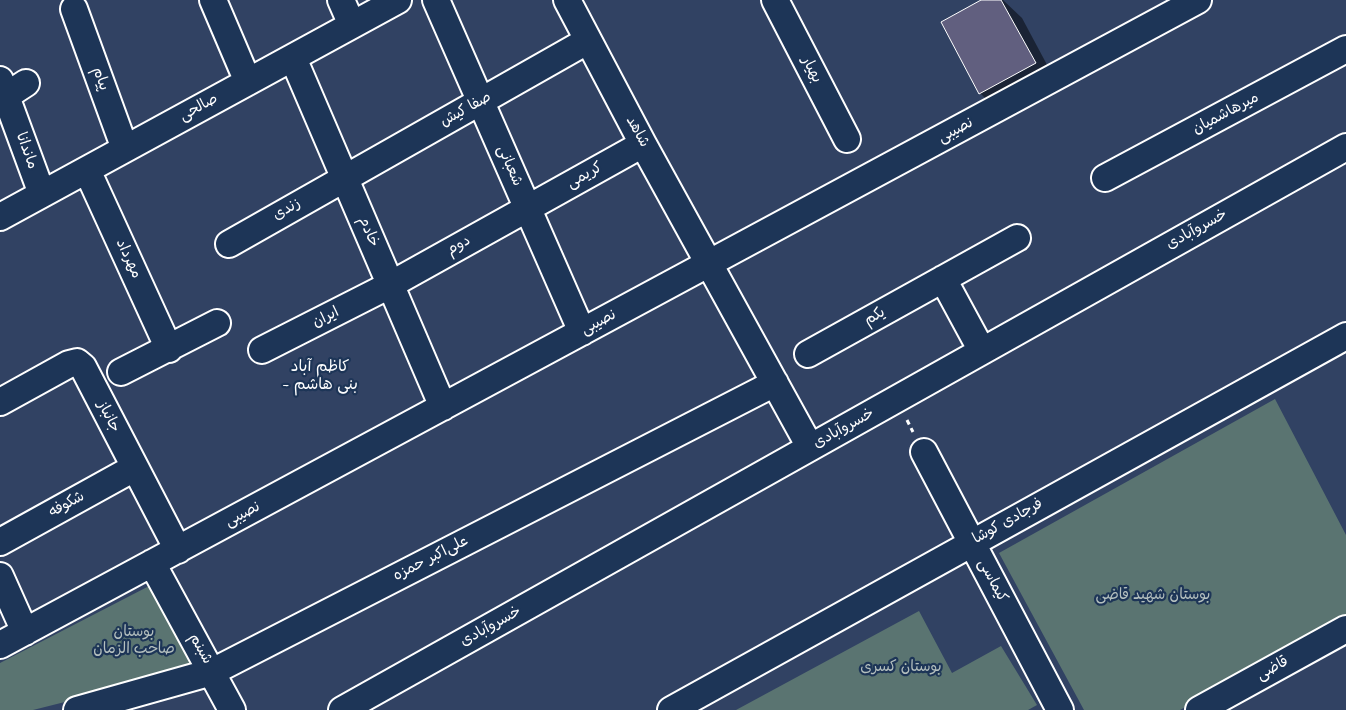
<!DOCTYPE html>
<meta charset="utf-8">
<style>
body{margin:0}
canvas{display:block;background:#314263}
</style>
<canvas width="1346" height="710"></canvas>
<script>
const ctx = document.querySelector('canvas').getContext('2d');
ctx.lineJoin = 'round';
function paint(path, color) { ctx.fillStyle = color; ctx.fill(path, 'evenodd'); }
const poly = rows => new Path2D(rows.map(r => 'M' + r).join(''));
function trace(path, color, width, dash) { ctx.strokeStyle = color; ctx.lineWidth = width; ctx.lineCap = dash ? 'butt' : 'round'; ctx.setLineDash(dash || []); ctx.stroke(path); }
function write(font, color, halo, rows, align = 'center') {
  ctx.font = font + ' Mynerve,"Playpen Sans Arabic",sans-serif'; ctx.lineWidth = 4.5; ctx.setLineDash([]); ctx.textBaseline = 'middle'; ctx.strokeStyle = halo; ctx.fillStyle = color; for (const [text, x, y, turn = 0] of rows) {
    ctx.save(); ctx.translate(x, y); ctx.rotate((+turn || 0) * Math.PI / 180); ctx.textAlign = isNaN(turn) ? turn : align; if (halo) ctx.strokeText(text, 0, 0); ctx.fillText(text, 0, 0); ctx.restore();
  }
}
const green = poly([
 [1275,399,1346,535,1346,615,1180,710,1084,710,999,553],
 [153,584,196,669,33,710,0,710,0,663],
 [919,611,952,673,1001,646,1037,705,1028,710,736,710]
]);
const shadow = poly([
 [984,0,1003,0,1022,18,1060,89,1005,118,980,93]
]);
const building = poly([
 [981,0,1001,0,1036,63,979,94,941,22,981,0]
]);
const path = poly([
 [907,420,913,432]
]);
const minor = poly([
 [213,0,248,82],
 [341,0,352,25],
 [436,0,582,332],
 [567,0,643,144,810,447],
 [775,0,847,139],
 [74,9,125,149],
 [293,58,443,407],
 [0,80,42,194],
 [0,100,26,83],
 [87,170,169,349],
 [1105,178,1346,49],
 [0,217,398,0],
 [229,244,587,41],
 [943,279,982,351],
 [262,350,390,285,643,144],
 [808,354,1017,238],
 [121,372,217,323],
 [0,402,69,364,77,362,83,367,178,550],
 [924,452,1060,710],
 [0,542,134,468],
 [152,563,232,710],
 [0,576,25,632],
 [0,645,1198,0],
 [77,710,212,672,775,383],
 [342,710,1346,147],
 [671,710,1346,336],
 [1199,710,1346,629]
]);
const streetNames = [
 ["بهیار",811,70,63],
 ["پیام",100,79,70],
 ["صالحی",199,108,-29],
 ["صفا کیش",466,110,-29],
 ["میرهاشمیان",1226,114,-28],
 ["نصیبی",956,131,-28],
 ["شاهد",637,132,61],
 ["ماندانا",26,151,70],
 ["شعبانی",509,166,66],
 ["کریمی",585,176,-29],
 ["زندی",287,210,-30],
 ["خسروآبادی",1197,230,-29],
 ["خادم",368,232,67],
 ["دوم",459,246,-29],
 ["مهرداد",128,259,65],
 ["یکم",875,317,-29],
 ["ایران",326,318,-27],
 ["نصیبی",599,323,-28],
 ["جانباز",108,417,63],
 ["خسروآبادی",844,429,-29],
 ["شکوفه",67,505,-29],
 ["نصیبی",243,515,-28],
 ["فرجادی کوشا",1008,522,-29],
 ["علی‌اکبر حمزه",431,559,-27],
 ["کیماسی",992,581,62],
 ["خسروآبادی",491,627,-29],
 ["شبنم",200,649,61],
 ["قاضی",1273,669,-29]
];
const parkNames = [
 ["بوستان شهید قاضی",1153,596],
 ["بوستان",134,633],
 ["صاحب الزمان",134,650],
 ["بوستان کسری",901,668]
];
const neighbourhoodNames = [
 ["کاظم آباد",320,368],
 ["- بنی هاشم",320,386]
];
paint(green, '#5a7471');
paint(shadow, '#0007');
paint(building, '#615f7f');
trace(building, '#fff', 1);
trace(minor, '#fff', 30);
trace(path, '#fff', 3, [5, 4]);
trace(minor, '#1d3557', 26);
write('15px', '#fff', '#1d3557', streetNames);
write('15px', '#b5c0bf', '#1d3557', parkNames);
write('16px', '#fff', '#1d3557', neighbourhoodNames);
</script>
